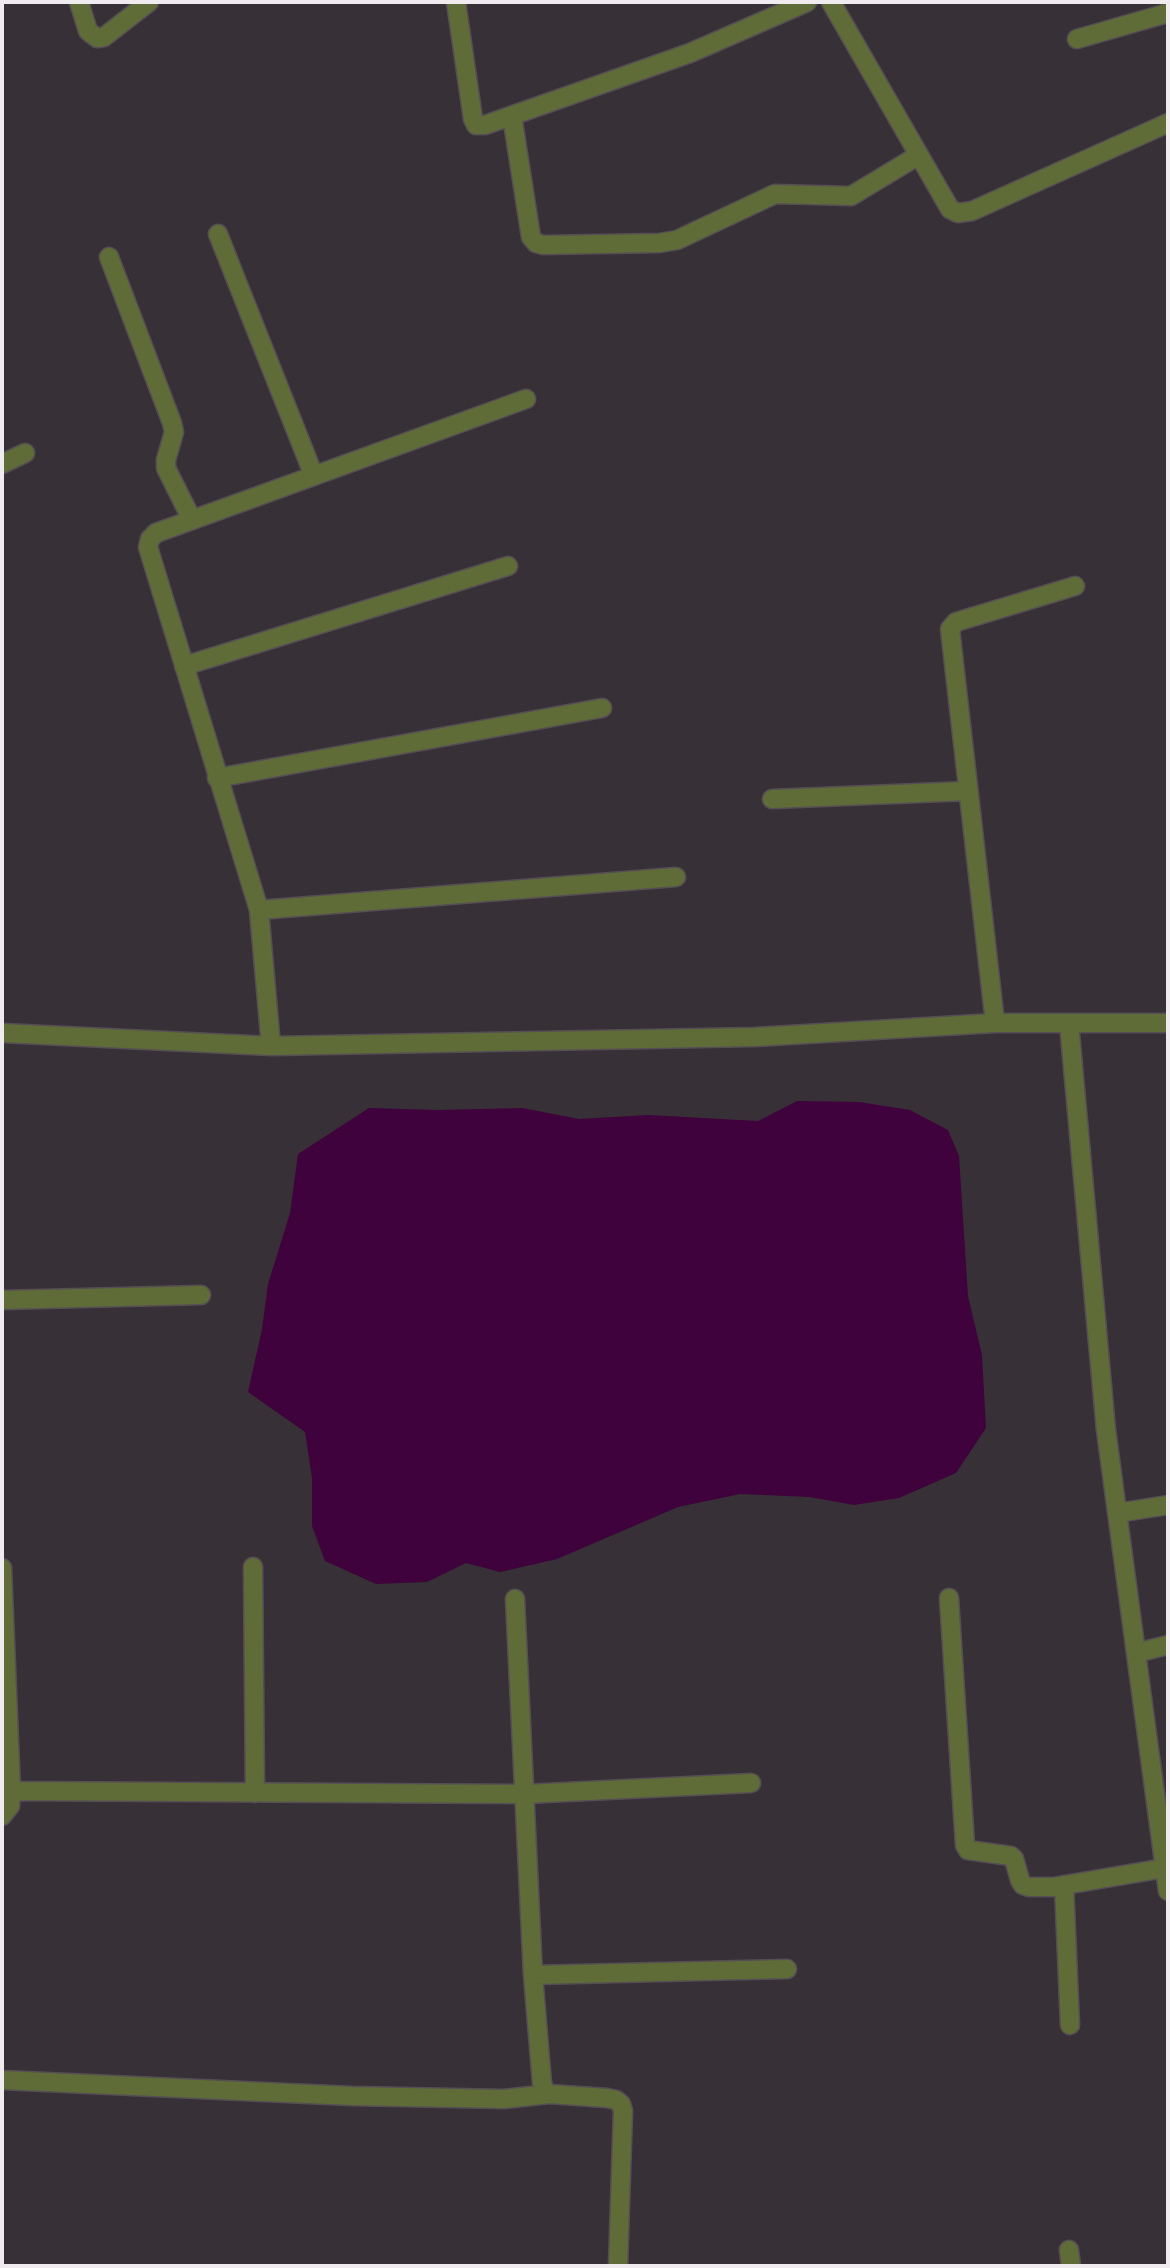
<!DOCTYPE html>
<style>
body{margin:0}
#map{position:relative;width:1170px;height:2268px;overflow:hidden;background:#373036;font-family:Roboto,sans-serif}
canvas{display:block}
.frame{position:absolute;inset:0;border:4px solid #f0ebef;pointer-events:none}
</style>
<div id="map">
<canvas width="1170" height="2268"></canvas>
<div class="frame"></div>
</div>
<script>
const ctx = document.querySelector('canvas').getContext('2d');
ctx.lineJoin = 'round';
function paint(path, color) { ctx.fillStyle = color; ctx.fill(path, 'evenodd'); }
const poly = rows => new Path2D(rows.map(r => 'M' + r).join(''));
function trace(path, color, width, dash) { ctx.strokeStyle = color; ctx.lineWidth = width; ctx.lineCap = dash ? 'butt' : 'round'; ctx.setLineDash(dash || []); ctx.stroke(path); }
const water = poly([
 [797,1101,859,1102,910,1110,948,1130,959,1156,968,1296,982,1355,986,1428,956,1473,899,1498,854,1505,809,1497,740,1494,678,1507,557,1559,500,1572,466,1563,427,1582,376,1584,325,1561,312,1526,312,1478,305,1432,248,1392,262,1329,268,1284,290,1213,298,1154,369,1108,439,1110,522,1108,579,1119,648,1115,758,1121]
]);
const street = poly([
 [79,2,88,31,97,38,104,37,149,2],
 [456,2,473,119,476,125,485,125,690,53,807,2],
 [831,2,950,209,958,213,972,211,1168,123],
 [1077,39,1168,13],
 [512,116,531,237,536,243,543,245,659,243,677,240,775,194,851,196,919,155],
 [218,234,314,476],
 [109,257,172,423,174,432,166,460,166,468,192,520],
 [2,464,25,453],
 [184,666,508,566],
 [217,778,602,708],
 [772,799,968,791],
 [259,910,676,877],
 [995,1023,950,629,956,622,1075,586],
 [1069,1023,1106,1430,1168,1891],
 [2,1033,271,1046,755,1037,995,1023,1168,1023],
 [271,1046,259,910,148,547,150,539,156,533,192,520,526,399],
 [2,1300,201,1295],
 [1117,1513,1168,1505],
 [253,1567,255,1793],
 [2,1568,11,1791,10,1806,2,1816],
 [949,1598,965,1845,968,1850,1011,1856,1014,1859,1020,1880,1023,1885,1029,1887,1053,1887,1165,1868],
 [515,1599,533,1975,542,2083,545,2092,549,2094,607,2098,616,2100,621,2104,623,2111,618,2266],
 [1136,1653,1168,1645],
 [11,1791,525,1794,751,1783],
 [1064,1885,1070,2025],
 [533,1975,787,1969],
 [2,2080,352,2096,504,2099,549,2094],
 [1069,2250,1071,2266]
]);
paint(water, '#3f023d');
trace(street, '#554e54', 21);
trace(street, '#5f6c37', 18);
</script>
